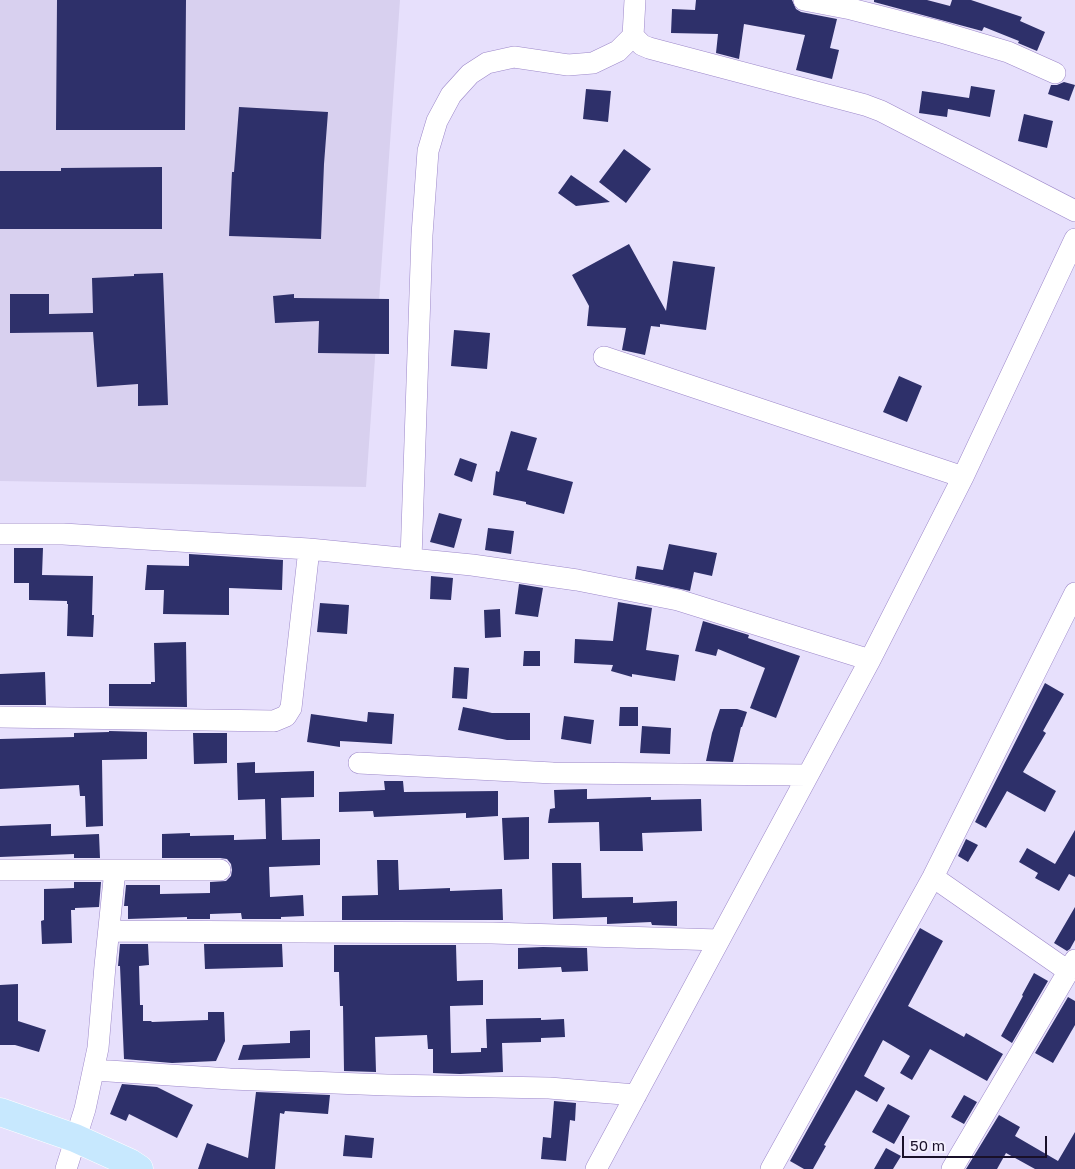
<!DOCTYPE html>
<style>
body{margin:0}
#map{position:relative;width:1075px;height:1169px;overflow:hidden;background:#e7e0fc;font-family:"Golos Text",sans-serif}
canvas{display:block}
.scale{position:absolute;left:902px;top:1136px;width:145px;height:22px;box-sizing:border-box;border:2px solid #191029;border-top:0;padding-left:6px;font-size:15px;line-height:18px;white-space:nowrap;color:#191029;-webkit-text-stroke:4px #f3effe;paint-order:stroke}
</style>
<div id="map">
<canvas width="1075" height="1169"></canvas>
<div class="scale">50 m</div>
</div>
<script>
const ctx = document.querySelector('canvas').getContext('2d');
ctx.lineJoin = 'round';
function paint(path, color) { ctx.fillStyle = color; ctx.fill(path, 'evenodd'); }
const poly = rows => new Path2D(rows.map(r => 'M' + r).join(''));
function trace(path, color, width, dash) { ctx.strokeStyle = color; ctx.lineWidth = width; ctx.lineCap = dash ? 'butt' : 'round'; ctx.setLineDash(dash || []); ctx.stroke(path); }
const built = poly([
 [0,0,400,0,366,487,0,481]
]);
const building = poly([
 [57,0,186,0,185,130,56,130],
 [696,0,792,0,796,9,801,12,837,19,830,48,839,50,832,79,796,70,805,35,744,24,739,59,716,53,718,34,671,33,672,9,695,10],
 [874,0,927,0,950,6,952,0,971,0,1022,17,1020,21,1045,32,1037,51,1018,43,1019,41,984,27,982,31,874,2],
 [1064,82,1075,85,1069,101,1048,94,1051,85,1057,85],
 [971,86,995,90,990,117,948,109,947,117,919,113,922,91,969,98],
 [586,89,611,91,608,122,583,119],
 [239,107,328,112,324,164,321,239,229,236,232,172,234,172],
 [1024,114,1053,121,1047,148,1018,141],
 [624,149,651,169,626,203,599,182],
 [162,167,162,229,0,229,0,171,61,171,61,168],
 [571,175,610,202,576,206,558,193],
 [629,244,666,311,673,261,715,267,706,330,660,324,660,327,651,326,645,355,622,350,626,328,587,326,589,306,572,275],
 [163,273,168,405,138,406,138,384,97,387,93,332,10,333,10,294,49,294,49,314,93,313,92,278,134,276,134,274],
 [294,294,294,298,389,299,389,354,318,353,319,321,275,323,273,296],
 [454,330,490,333,487,369,451,366],
 [899,376,922,386,907,422,883,412],
 [511,431,537,438,527,470,573,482,564,514,526,504,526,502,493,495,496,471,499,472],
 [460,458,477,464,472,482,454,475],
 [439,513,462,519,454,548,430,542],
 [488,528,514,531,511,554,485,550],
 [669,544,717,553,712,576,694,572,690,591,635,579,637,566,663,570],
 [14,548,43,548,42,575,93,576,92,615,94,615,93,637,67,636,68,604,67,604,67,601,29,600,29,583,14,583],
 [189,554,283,560,282,590,229,588,229,615,163,614,164,590,145,590,147,565,189,566],
 [431,576,453,578,451,600,430,599],
 [519,584,543,588,538,617,515,614],
 [618,602,652,608,646,650,679,655,675,681,632,674,632,677,611,671,613,665,574,663,575,639,613,641],
 [320,603,349,605,347,634,317,632],
 [500,609,501,637,485,638,484,610],
 [703,621,749,635,748,638,800,656,776,718,750,708,765,668,718,649,716,656,695,651],
 [186,642,187,707,109,706,109,684,151,684,151,682,155,682,154,643],
 [524,651,540,651,540,666,523,666],
 [454,667,469,668,467,699,452,698],
 [45,672,46,705,0,705,0,674],
 [1045,683,1064,694,1043,731,1046,733,1023,772,1056,791,1045,812,1007,791,986,828,975,822],
 [463,707,492,713,530,713,530,740,507,740,458,730],
 [620,707,638,707,638,726,619,726],
 [720,709,737,709,747,712,742,727,741,727,733,762,706,761,712,733],
 [368,712,394,714,392,744,340,741,340,747,307,742,311,714,367,722],
 [564,716,594,720,591,744,561,739],
 [642,726,671,728,670,754,640,753],
 [109,731,147,732,147,759,102,760,103,826,86,827,85,796,80,796,79,785,0,789,0,739,74,737,74,733,109,732],
 [193,733,227,733,227,763,194,764],
 [255,762,255,773,314,771,314,797,281,798,282,840,320,839,320,865,269,867,270,897,303,895,304,916,281,917,281,919,242,919,241,913,210,914,210,919,187,919,187,917,128,919,128,906,124,906,126,885,160,885,160,894,210,893,210,882,226,881,231,876,232,870,231,864,227,859,220,858,162,858,162,834,190,833,190,836,234,835,234,840,266,839,265,799,238,800,237,763],
 [384,781,403,781,404,792,498,791,498,816,466,818,466,813,374,817,373,811,339,812,339,792,385,790],
 [587,789,587,799,651,797,651,800,701,799,702,831,642,833,643,851,600,851,599,822,548,823,550,809,555,808,554,790],
 [529,817,529,859,504,860,502,818],
 [51,824,51,836,99,834,100,858,74,858,74,854,0,857,0,826],
 [1075,830,1075,877,1069,874,1059,891,1035,878,1038,873,1019,862,1027,848,1055,864],
 [966,839,978,845,968,862,958,856],
 [377,860,398,860,399,890,450,888,450,891,502,889,503,920,342,920,342,896,378,895],
 [552,863,581,863,582,898,633,897,633,903,677,901,677,926,652,925,651,922,607,924,607,917,553,919],
 [74,882,101,882,99,907,75,908,75,910,71,910,72,943,42,944,41,921,44,920,44,889,74,888],
 [1075,907,1075,940,1070,949,1067,951,1054,943],
 [920,928,943,941,908,1006,964,1037,966,1033,1003,1054,987,1081,930,1049,912,1080,900,1073,910,1056,883,1040,864,1076,885,1088,877,1102,856,1090,824,1145,826,1146,813,1169,804,1169,790,1161],
 [120,944,148,944,149,965,139,966,140,1005,143,1005,143,1021,151,1021,152,1022,208,1020,208,1012,224,1012,225,1041,216,1061,172,1063,124,1059,120,966,118,966],
 [204,944,282,944,283,967,205,969],
 [334,945,456,945,457,981,483,980,483,1005,450,1006,451,1053,481,1052,481,1048,487,1048,486,1019,541,1018,541,1020,564,1019,565,1037,541,1038,541,1042,502,1043,503,1072,460,1074,433,1073,433,1049,428,1049,427,1035,375,1037,376,1072,344,1071,343,1006,340,1006,339,972,334,972],
 [543,947,587,948,588,971,562,972,561,967,518,969,518,948],
 [1034,973,1048,981,1012,1043,1001,1036,1023,996,1022,995],
 [18,984,18,1021,46,1030,39,1052,15,1045,0,1045,0,985],
 [1068,997,1075,1001,1075,1025,1053,1063,1035,1053],
 [310,1030,310,1058,238,1060,243,1045,290,1043,290,1031],
 [122,1084,157,1087,193,1105,177,1138,129,1114,126,1121,110,1114],
 [256,1092,330,1095,328,1114,285,1111,284,1114,280,1113,275,1169,198,1169,207,1143,248,1158],
 [964,1095,977,1102,964,1124,951,1117],
 [554,1101,576,1103,575,1121,570,1120,566,1161,541,1159,543,1137,551,1138],
 [888,1104,910,1116,894,1144,872,1132],
 [999,1115,1020,1127,1015,1136,1058,1161,1075,1132,1075,1169,1035,1169,1006,1153,997,1169,966,1169],
 [345,1135,374,1138,372,1158,343,1156],
 [886,1148,901,1156,893,1169,874,1169]
]);
const minor = poly([
 [804,0,851,9,941,32,1008,52,1055,73],
 [633,36,642,45,649,48,865,105,881,111,1075,211],
 [604,357,963,477],
 [0,534,63,534,309,549,472,565,577,580,678,600,870,660],
 [411,559,422,235,428,151,437,121,451,95,470,74,487,63,514,57,568,65,593,63,618,51,633,36,635,0],
 [0,717,274,721,286,716,291,708,309,549],
 [359,763,553,773,808,775],
 [0,870,220,870],
 [933,877,1068,971],
 [109,931,492,933,719,940],
 [94,1070,230,1079,387,1085,549,1088,636,1095],
 [66,1169,85,1109,98,1048,105,966,115,870],
 [596,1169,870,660,963,477,1075,239],
 [771,1169,933,877,1075,593],
 [952,1169,1075,960]
]);
const major = poly([
 [0,1112,75,1138,130,1163,139,1169]
]);
paint(built, '#d8d0ef');
paint(building, '#2e306a');
trace(minor, '#9c87c9', 22);
trace(major, '#fff', 29);
trace(minor, '#fff', 21);
trace(major, '#c7e8fe', 28);
</script>
